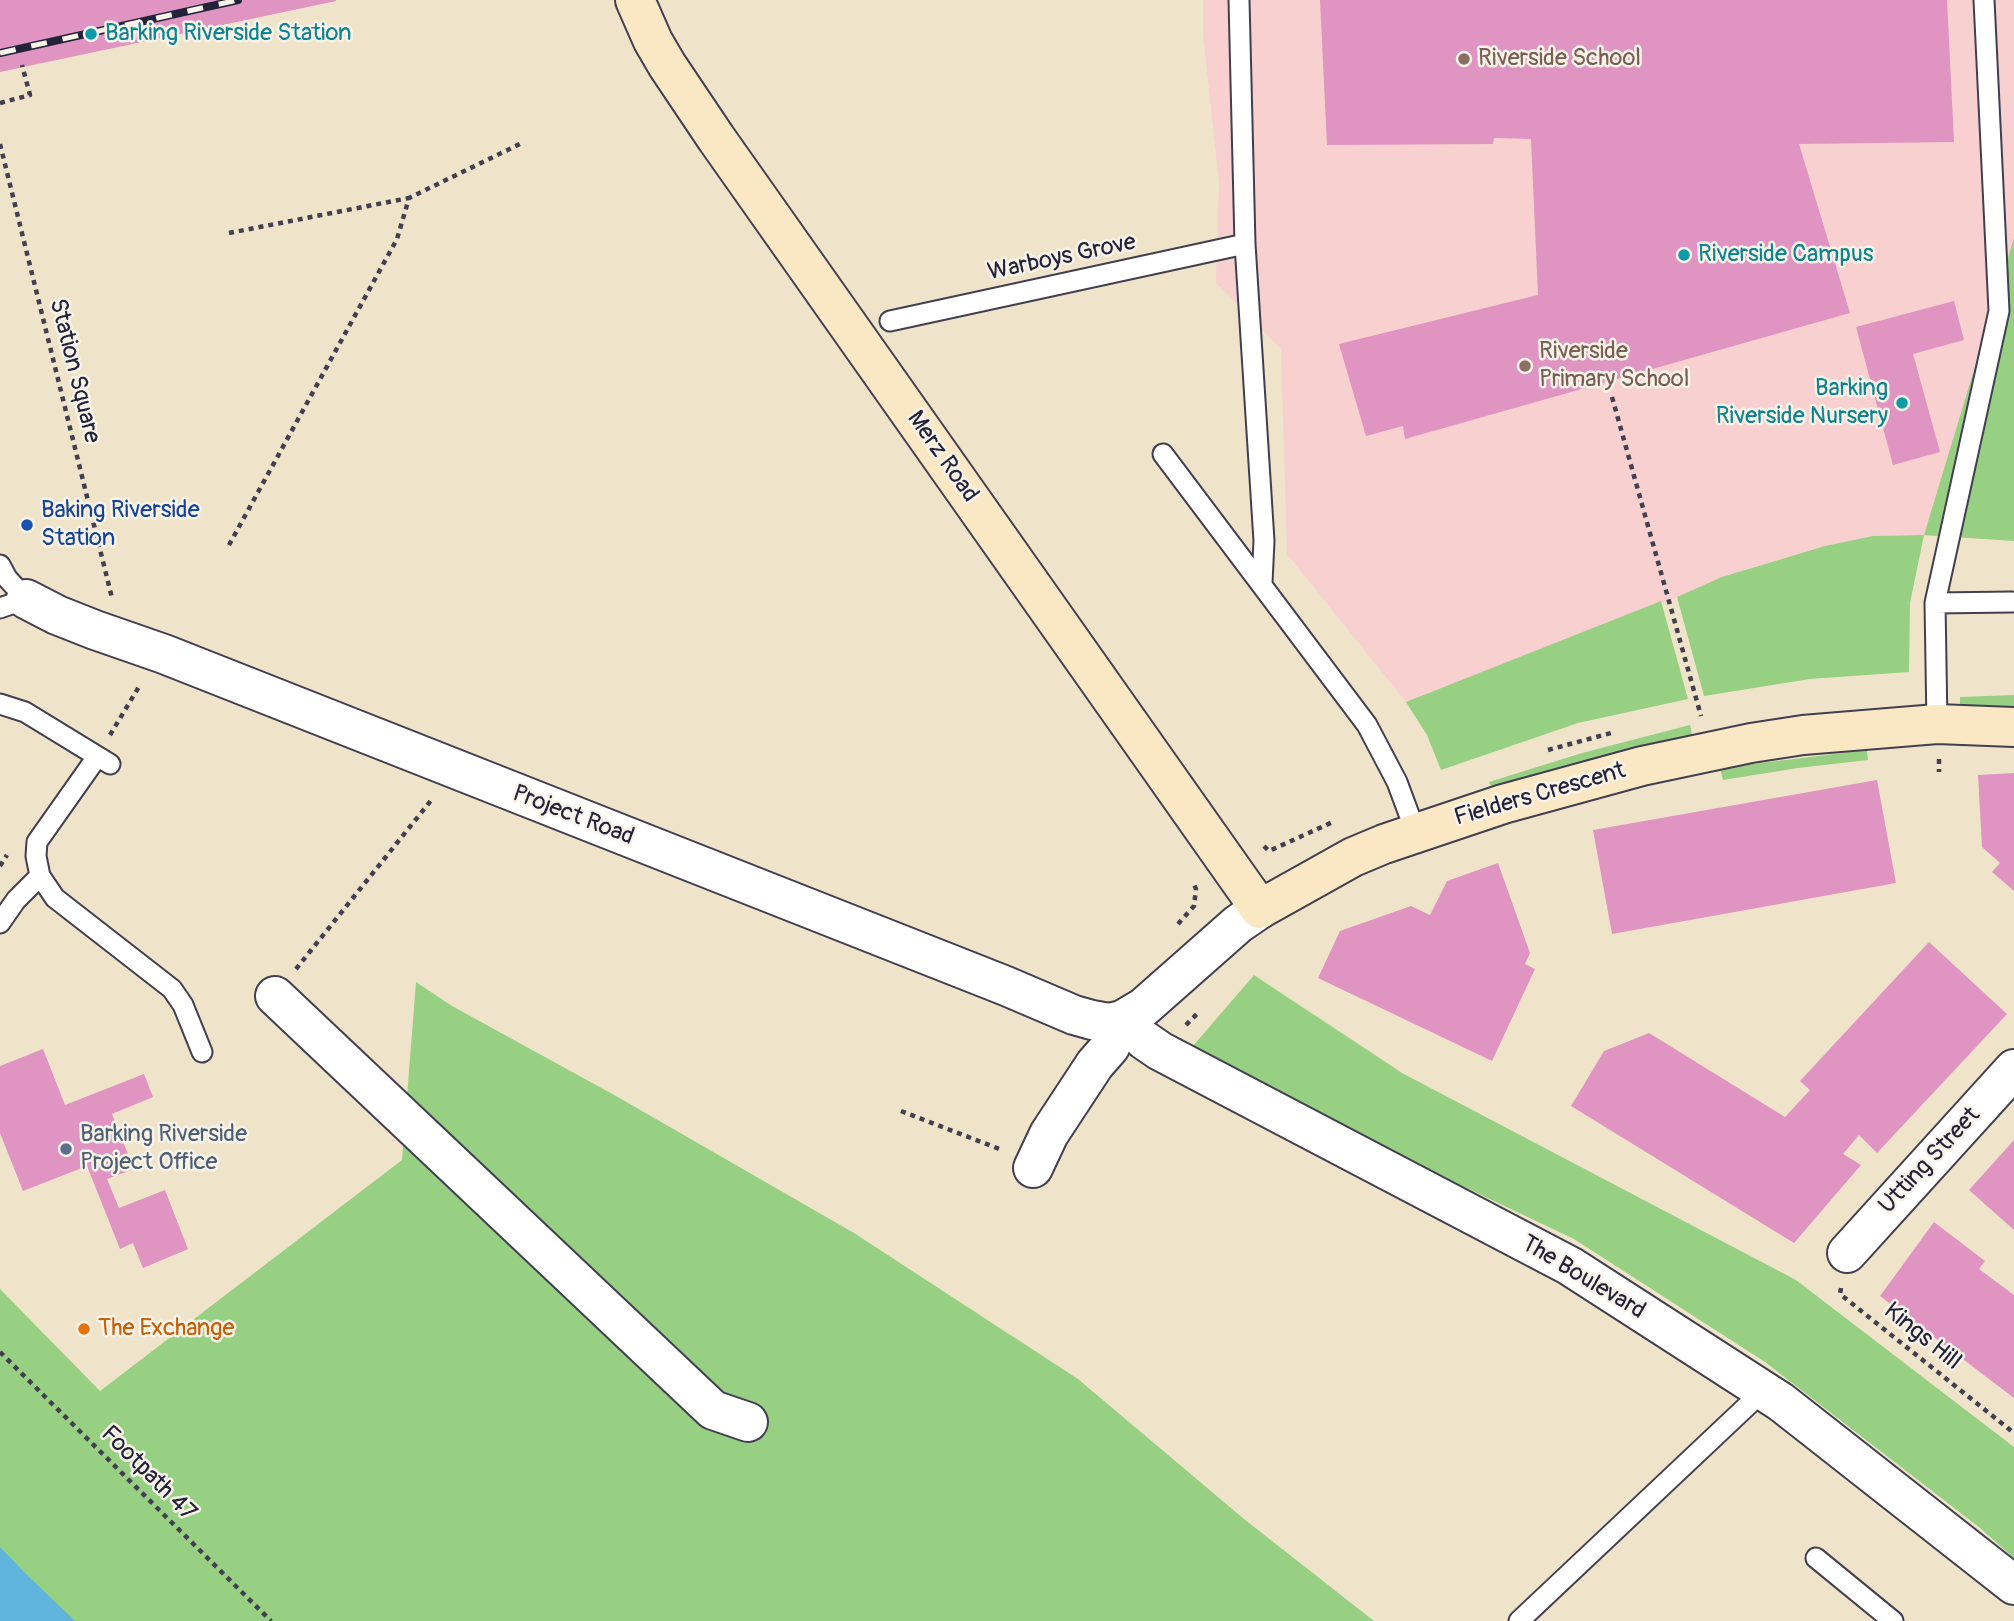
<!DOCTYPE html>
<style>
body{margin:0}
canvas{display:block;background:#efe4c9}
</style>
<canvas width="2014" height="1621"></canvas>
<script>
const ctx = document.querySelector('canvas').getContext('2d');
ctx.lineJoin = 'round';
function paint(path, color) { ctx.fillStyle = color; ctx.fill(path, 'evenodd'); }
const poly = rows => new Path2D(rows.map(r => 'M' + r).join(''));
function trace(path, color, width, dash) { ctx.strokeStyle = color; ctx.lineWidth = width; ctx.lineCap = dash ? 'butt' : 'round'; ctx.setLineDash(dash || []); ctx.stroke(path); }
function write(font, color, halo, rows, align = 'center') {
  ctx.font = font + ' Pangolin,sans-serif'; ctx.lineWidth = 5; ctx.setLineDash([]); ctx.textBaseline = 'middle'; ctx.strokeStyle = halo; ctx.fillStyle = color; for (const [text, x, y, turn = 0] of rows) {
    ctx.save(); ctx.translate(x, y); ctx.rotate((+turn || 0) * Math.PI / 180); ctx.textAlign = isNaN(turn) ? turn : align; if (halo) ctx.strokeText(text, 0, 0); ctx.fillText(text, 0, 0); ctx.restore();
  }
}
const built = poly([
 [1203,0,2014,0,2014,541,1949,536,1901,535,1873,536,1825,546,1722,577,1677,597,1406,702,1287,554,1281,349,1216,283,1219,183,1203,34]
]);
const green = poly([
 [2014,238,2014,541,1924,535,1910,603,1909,672,1810,679,1704,696,1677,597,1722,577,1825,546,1873,536,1924,535],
 [1661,601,1688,699,1578,723,1441,770,1427,735,1406,702],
 [2014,695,2014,708,1960,707,1960,697],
 [1690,725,1693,739,1587,760,1493,790,1489,782,1582,753],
 [1867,750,1868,760,1798,768,1723,780,1720,768],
 [1254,975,1402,1073,1796,1280,2014,1447,2014,1558,1980,1528,1765,1362,1574,1239,1416,1164,1193,1046],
 [416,982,452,1006,616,1096,854,1233,1078,1379,1244,1519,1374,1621,0,1621,0,1289,100,1391,402,1160]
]);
const water = poly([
 [0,1547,26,1574,75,1621,0,1621]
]);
const building = poly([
 [0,0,336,0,336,1,0,72],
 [1320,0,1947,0,1954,142,1799,144,1850,313,1405,439,1403,426,1366,436,1339,344,1538,295,1531,139,1494,138,1493,144,1327,145],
 [1954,301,1964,340,1913,354,1940,452,1893,465,1856,327],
 [2014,773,2014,891,1992,872,2000,863,1982,847,1978,775],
 [1877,780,1896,883,1612,934,1593,830],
 [1498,863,1530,953,1525,964,1535,969,1492,1061,1318,978,1340,931,1411,906,1430,915,1447,881],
 [1929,942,2007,1014,1877,1153,1859,1135,1843,1154,1861,1165,1794,1243,1571,1106,1604,1051,1649,1033,1785,1117,1810,1090,1800,1081],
 [43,1049,65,1105,144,1074,153,1097,112,1114,134,1169,107,1179,119,1208,165,1190,188,1249,143,1268,133,1243,120,1249,87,1166,23,1191,0,1133,0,1066],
 [2014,1140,2014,1230,1969,1190],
 [1934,1222,1985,1261,1979,1269,2014,1295,2014,1398,1880,1296]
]);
const path = poly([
 [0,103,30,95,22,65],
 [0,144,112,598],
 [229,233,409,198],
 [1612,397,1701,716],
 [229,545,397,239,409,198,524,142],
 [110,735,140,685],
 [1548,750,1611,733],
 [1939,759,1939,772],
 [1264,846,1269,851,1335,821],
 [0,866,7,855],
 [1178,924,1194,906,1196,889,1194,884],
 [296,969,433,798],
 [1186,1025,1200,1011],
 [901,1111,1002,1150],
 [1841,1288,1840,1294,2014,1433],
 [0,1352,271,1621]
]);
const lane = poly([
 [1239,0,1245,244,1264,541,1262,583],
 [890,321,1245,244],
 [1163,454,1367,725,1397,782,1416,833],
 [0,565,7,578,26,599,0,608],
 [1935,603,2012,602],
 [0,704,25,712,110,764],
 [1937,724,1935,603,1999,311,1984,0],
 [40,876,55,898,172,989,183,1005,202,1052],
 [0,923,16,900,40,876,36,856,37,842,97,757],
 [1816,1558,1893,1621],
 [1519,1621,1763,1391]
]);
const street = poly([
 [26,599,57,615,95,630,164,654,1006,986,1074,1015,1092,1020,1109,1023,1122,1020,1144,1007,1238,924,1260,909],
 [275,996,713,1410,748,1422],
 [1122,1020,1144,1040,1160,1051,1570,1266,1781,1402,2014,1585],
 [1033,1168,1049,1134,1095,1064,1110,1047,1122,1020],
 [1847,1253,2014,1069]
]);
const secondary = poly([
 [635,0,653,41,667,65,716,138,1260,909,1353,857,1384,844,1503,804,1642,766,1751,743,1803,735,1937,724,2014,727]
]);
const rail = poly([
 [0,53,238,0]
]);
const markers = [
 [91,34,7,"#0f9aa8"],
 [1464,59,7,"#8d6e63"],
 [1684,255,7,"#0f9aa8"],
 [1525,366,7,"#8d6e63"],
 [1902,403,7,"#0f9aa8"],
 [27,525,7,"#1a4fb4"],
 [66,1149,7,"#5c6f8a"],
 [84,1329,7,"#e8710a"]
];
const cultureNames = [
 ["Barking Riverside Station",105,34],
 ["Riverside Campus",1698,255],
 ["Barking",1888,389,"right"],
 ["Riverside Nursery",1888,417,"right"]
];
const educationNames = [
 ["Riverside School",1478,59],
 ["Riverside",1539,352],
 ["Primary School",1539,380]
];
const streetNames = [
 ["Warboys Grove",1062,258,-12],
 ["Station Square",74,371,76],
 ["Merz Road",942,457,55],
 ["Fielders Crescent",1540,795,-16],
 ["Project Road",573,816,21],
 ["Utting Street",1930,1161,-47],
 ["The Boulevard",1583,1278,31],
 ["Kings Hill",1922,1337,39],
 ["Footpath 47",148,1474,45]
];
const transitNames = [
 ["Baking Riverside",41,511],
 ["Station",41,539]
];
const serviceNames = [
 ["Barking Riverside",80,1135],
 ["Project Office",80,1163]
];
const foodNames = [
 ["The Exchange",98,1329]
];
paint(built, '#f7d0cf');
paint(green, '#97d083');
paint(water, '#5eb4db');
paint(building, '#df94c2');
trace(lane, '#413f50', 23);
trace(street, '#413f50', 42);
trace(secondary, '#413f50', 42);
trace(path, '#413f50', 4.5, [5, 5]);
trace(lane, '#fff', 19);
trace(street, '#fff', 38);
trace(secondary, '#fae7c3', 38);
trace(rail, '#22223b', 8);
trace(rail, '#f7f3e8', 5, [16]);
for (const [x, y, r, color] of markers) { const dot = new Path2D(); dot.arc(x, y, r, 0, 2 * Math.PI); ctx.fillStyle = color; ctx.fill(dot); trace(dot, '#f7f3e8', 2.5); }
write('24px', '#0d838f', '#f7f3e8', cultureNames, 'left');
write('24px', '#785e54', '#f7f3e8', educationNames, 'left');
write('24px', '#22223b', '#f7f3e8', streetNames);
write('24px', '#164399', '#f7f3e8', transitNames, 'left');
write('24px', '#4e5e75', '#f7f3e8', serviceNames, 'left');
write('24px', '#c56008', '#f7f3e8', foodNames, 'left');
</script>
